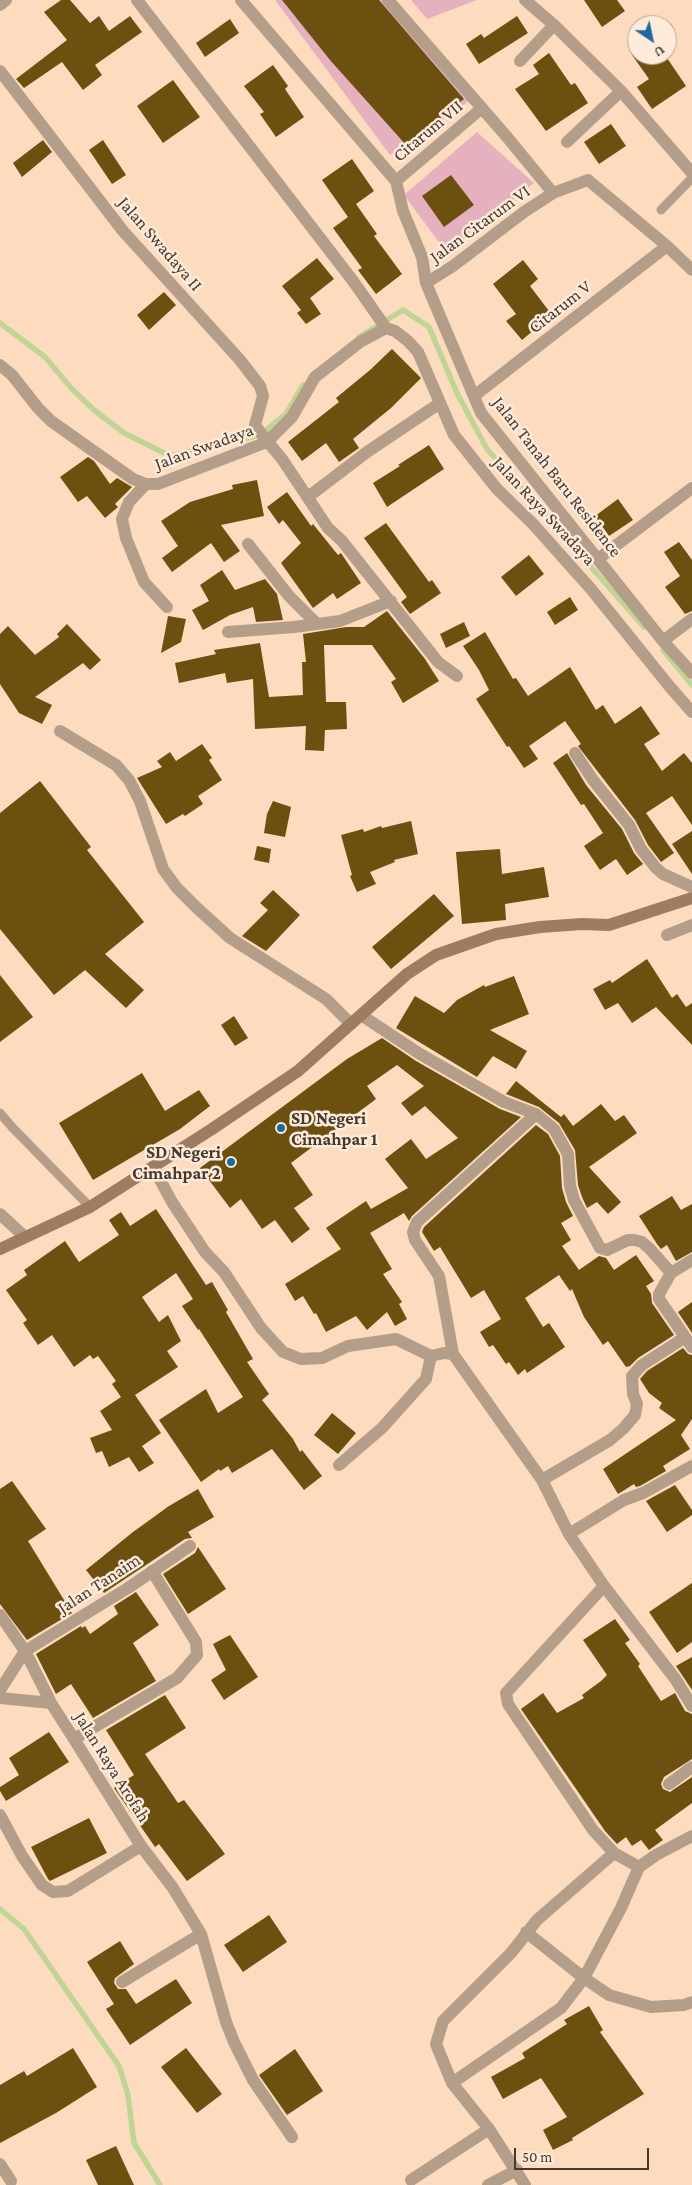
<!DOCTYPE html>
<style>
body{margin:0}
#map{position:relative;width:692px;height:2185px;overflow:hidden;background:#fcdbbe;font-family:"Crimson Pro",serif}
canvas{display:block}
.north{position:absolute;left:627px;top:15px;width:50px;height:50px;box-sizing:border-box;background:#ffebda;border:1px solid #b5a495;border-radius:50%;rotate:146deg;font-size:14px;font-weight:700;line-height:20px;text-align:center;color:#46392e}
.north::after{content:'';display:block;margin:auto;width:18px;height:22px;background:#1c6a9d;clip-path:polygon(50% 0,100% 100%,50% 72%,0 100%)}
.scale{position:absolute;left:514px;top:2148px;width:135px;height:22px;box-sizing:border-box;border:2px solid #46392e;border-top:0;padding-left:6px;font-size:15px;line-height:18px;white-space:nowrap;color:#46392e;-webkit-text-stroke:4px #ffebda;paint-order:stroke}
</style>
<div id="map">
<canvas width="692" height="2185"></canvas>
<div class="north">U</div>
<div class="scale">50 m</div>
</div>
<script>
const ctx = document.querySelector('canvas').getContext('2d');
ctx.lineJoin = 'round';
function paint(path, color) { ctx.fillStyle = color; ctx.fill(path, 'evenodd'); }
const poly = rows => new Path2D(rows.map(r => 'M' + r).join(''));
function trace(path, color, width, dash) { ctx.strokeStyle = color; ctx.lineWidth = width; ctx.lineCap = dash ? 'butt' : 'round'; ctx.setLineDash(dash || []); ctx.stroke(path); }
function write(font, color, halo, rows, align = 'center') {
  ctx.font = font + ' "Crimson Pro",serif'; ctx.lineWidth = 5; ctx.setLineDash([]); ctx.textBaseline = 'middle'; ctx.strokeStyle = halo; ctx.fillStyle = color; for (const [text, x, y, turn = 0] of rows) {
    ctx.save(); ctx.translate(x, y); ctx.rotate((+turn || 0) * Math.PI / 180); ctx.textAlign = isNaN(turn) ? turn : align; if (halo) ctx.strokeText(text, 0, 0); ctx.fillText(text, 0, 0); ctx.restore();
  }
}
const green = poly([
 [275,0,390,0,475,97,390,155],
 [411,0,477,0,427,19],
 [477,132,534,183,447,253,404,195]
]);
const stream = poly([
 [0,323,45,357,72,389,94,410,124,433,170,456,260,435,286,414,303,385],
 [359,337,403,310,429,327,457,393,487,449,644,627],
 [663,650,692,685],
 [0,1909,24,1929,119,2066,128,2095,134,2143,160,2185]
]);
const building = poly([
 [61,0,70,0,90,23,99,16,109,31,130,16,142,32,95,65,102,75,83,90,62,62,24,88,16,79,67,40,44,12],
 [282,0,379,0,464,99,406,145,330,60],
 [584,0,617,0,625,11,602,27],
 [517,16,528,33,479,64,466,44,481,34,484,38],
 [230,19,239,33,205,57,196,43],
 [549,53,571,85,575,83,588,103,546,131,515,89,539,74,533,65],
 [632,55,665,55,686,86,652,109,637,87,649,79],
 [273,65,288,86,285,89,304,117,276,137,260,114,264,112,244,86],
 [173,80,200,117,163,143,137,106],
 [611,124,626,146,599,164,584,142],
 [43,140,52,152,22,177,13,163],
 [103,140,126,175,112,184,89,150],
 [352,159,374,191,356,204,377,234,374,236,402,274,376,294,358,270,362,268,333,228,348,217,322,180],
 [451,175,474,205,444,227,422,196],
 [317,258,334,279,310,298,321,314,306,324,297,313,301,310,282,286],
 [523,260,538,279,530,286,552,315,522,340,506,321,516,314,493,284],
 [164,292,176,305,149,330,137,315],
 [392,349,421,378,391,408,353,439,359,448,339,462,326,443,302,461,288,442,339,402,336,398,370,370],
 [429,445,444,469,387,507,373,483,400,466,398,465],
 [88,457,94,461,110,484,117,478,132,487,115,504,118,507,105,518,87,496,78,502,60,477],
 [257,480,264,516,221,525,240,551,224,562,211,543,172,572,162,558,178,546,161,521,190,502,233,489,232,485],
 [287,492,311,526,313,524,338,555,341,553,361,583,337,599,333,593,313,608,281,563,301,543,283,520,279,524,267,507],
 [618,499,633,520,609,536,595,516],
 [386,523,429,582,432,580,441,593,410,614,401,602,407,597,364,538],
 [679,542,692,560,692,611,685,614,665,587,680,576,664,552],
 [529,555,544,574,516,596,501,577],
 [222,570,235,590,265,579,277,594,283,620,256,622,253,607,230,615,203,630,192,610,209,601,200,585],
 [570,597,578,610,555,625,547,612],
 [387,611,425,659,439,681,403,703,391,682,396,679,372,645,324,645,326,702,346,702,347,729,325,730,324,751,305,750,306,726,255,729,253,679,227,683,225,673,179,683,175,663,216,654,214,650,260,643,269,697,303,695,302,662,306,662,303,634,346,627,364,627],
 [168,616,186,619,181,642,161,653],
 [464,622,470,636,446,648,440,634],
 [67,624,101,660,90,670,83,663,35,697,52,705,42,724,19,713,0,684,0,634,8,626,35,655,59,637,57,634],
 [485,632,513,679,516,678,528,696,570,667,596,710,603,705,615,724,641,706,660,734,644,744,662,771,684,753,692,763,692,825,672,796,646,813,674,853,661,862,648,845,635,820,578,746,581,744,565,721,529,746,538,759,524,768,509,746,507,747,476,699,489,690,479,670,463,646],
 [202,744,212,758,209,760,222,780,198,796,203,804,185,816,183,814,166,824,137,778,162,767,157,761,170,752,176,761],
 [567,753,586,785,622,829,634,853,643,864,627,875,616,859,600,870,584,846,603,833,584,804,581,805,553,763],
 [40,781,91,847,87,850,144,922,105,954,144,990,126,1008,85,970,54,995,0,929,0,813],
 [273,801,291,807,285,837,264,833,267,814],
 [411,821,418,854,394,860,395,862,370,872,376,884,357,892,350,876,352,875,341,835,363,829,364,832,381,826,382,828],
 [692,831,692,874,672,844],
 [257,846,271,849,269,863,254,860],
 [500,849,502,874,544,867,549,897,505,904,506,920,462,924,456,852],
 [273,890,300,915,266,951,242,936,268,910,260,903],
 [434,894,454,916,391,969,372,947],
 [647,959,672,998,677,994,686,1007,692,1003,692,1045,656,1007,632,1023,618,1003,605,1010,593,989,610,980,612,983],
 [0,975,33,1017,0,1042],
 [514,976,529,1014,490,1030,527,1051,516,1069,493,1056,477,1077,396,1028,415,996,444,1013,457,1000,484,985,485,987],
 [234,1016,248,1038,235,1046,221,1025],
 [382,1038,416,1061,500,1109,521,1117,412,1216,409,1221,404,1213,370,1233,392,1269,383,1274,402,1302,399,1304,407,1319,395,1326,387,1312,367,1330,356,1316,326,1332,316,1313,314,1314,303,1296,295,1301,285,1284,341,1249,326,1228,366,1201,371,1209,408,1188,385,1159,411,1139,426,1159,458,1138,425,1106,412,1116,401,1103,424,1086,397,1065,367,1086,376,1099,291,1163,313,1195,294,1208,310,1229,292,1243,275,1220,262,1229,241,1199,230,1208,200,1168,347,1059],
 [142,1073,165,1111,199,1090,210,1106,180,1129,93,1180,59,1123],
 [516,1081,561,1117,564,1114,573,1126,601,1104,615,1121,624,1115,637,1133,589,1167,621,1202,608,1214,597,1202,587,1208,582,1197,578,1185,575,1150,559,1123,539,1107,506,1094],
 [536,1125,548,1134,560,1156,562,1188,566,1202,573,1216,561,1223,571,1240,562,1246,579,1270,599,1256,606,1258,614,1270,636,1255,654,1281,646,1286,651,1294,652,1303,674,1335,638,1358,630,1366,626,1367,608,1341,603,1345,584,1317,572,1289,570,1291,559,1275,525,1298,543,1327,549,1323,565,1347,527,1373,525,1369,518,1375,509,1362,506,1364,493,1345,489,1347,480,1332,501,1319,484,1290,471,1298,440,1247,434,1251,422,1232,424,1227],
 [672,1196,681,1210,692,1204,692,1252,676,1261,667,1245,661,1249,657,1244,639,1216],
 [156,1209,206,1285,212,1282,228,1310,226,1312,253,1359,247,1362,269,1394,262,1400,293,1439,300,1452,302,1450,322,1476,304,1490,272,1449,232,1473,228,1466,220,1471,219,1469,201,1482,159,1420,206,1389,218,1413,243,1397,199,1329,198,1330,182,1306,193,1299,176,1273,142,1297,159,1322,168,1315,181,1341,167,1351,178,1367,135,1395,161,1433,142,1446,154,1463,139,1472,129,1457,109,1467,102,1451,96,1453,90,1438,112,1430,100,1411,121,1397,112,1384,116,1381,98,1356,93,1359,90,1355,74,1367,52,1335,38,1345,23,1323,27,1320,6,1290,27,1275,24,1270,65,1241,79,1262,119,1235,109,1220,121,1212,130,1226],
 [692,1302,692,1333,678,1312],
 [683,1348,688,1354,692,1355,692,1419,681,1435,690,1449,663,1466,666,1471,640,1486,636,1487,634,1484,618,1494,603,1469,676,1420,659,1408,662,1403,649,1393,640,1379,647,1371],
 [332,1413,356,1433,338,1454,314,1435],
 [12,1481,46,1529,28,1541,72,1613,27,1640,0,1604,0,1489],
 [675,1485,692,1510,692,1515,667,1532,646,1501],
 [198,1489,214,1517,188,1532,192,1538,185,1539,104,1593,86,1570,133,1532,169,1506],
 [198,1547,226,1589,188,1614,163,1574,195,1553],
 [692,1583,692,1642,677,1653,649,1612],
 [136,1592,159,1625,133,1643,156,1681,93,1718,71,1684,56,1694,36,1654,81,1626,82,1628,85,1626,90,1634,118,1614,114,1606],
 [615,1619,630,1640,625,1643,640,1664,638,1666,661,1701,675,1693,685,1711,692,1714,692,1759,664,1777,661,1784,663,1789,670,1792,692,1777,692,1803,655,1830,663,1840,649,1850,641,1840,632,1846,626,1837,617,1844,605,1831,521,1709,543,1693,557,1713,584,1698,582,1695,601,1681,607,1675,583,1640],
 [230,1635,258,1677,224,1700,211,1680,226,1670,213,1644],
 [692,1657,692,1690,676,1666],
 [165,1695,186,1728,145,1754,178,1803,184,1800,225,1854,187,1881,159,1844,155,1847,114,1788,134,1775,106,1730],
 [49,1732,69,1762,6,1801,0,1791,0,1787,19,1775,9,1758],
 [89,1818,107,1853,50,1881,48,1879,31,1847],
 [269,1915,287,1942,243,1972,224,1945],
 [120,1941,134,1964,115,1978,114,1983,118,1989,126,1989,136,2004,176,1979,192,2003,130,2045,106,2009,114,2004,87,1962],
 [589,2006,603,2030,600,2032,644,2094,572,2138,573,2140,553,2150,543,2130,567,2117,541,2078,503,2099,491,2077,525,2058,522,2053,567,2024,564,2020],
 [73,2048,97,2087,56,2113,0,2143,0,2085,24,2071,27,2076],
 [186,2048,222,2094,197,2113,161,2067],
 [295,2049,323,2091,287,2115,259,2075],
 [116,2146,134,2185,98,2185,86,2160]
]);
const lane = poly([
 [661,210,692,178],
 [0,1113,12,1127,90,1207]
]);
const street = poly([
 [137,0,353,281,386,328],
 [241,0,396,181,403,211,422,257,426,283,481,413,663,641,692,673],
 [388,0,507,137,553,193],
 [525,0,554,25,621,91,692,173],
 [0,5,6,0],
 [520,61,554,25],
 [0,71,123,231,240,360,260,386,263,396,255,425,263,436,282,459,328,528,342,541,438,662,457,676],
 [567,142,621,91],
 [396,181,482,108],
 [426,283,453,266,524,212,553,193,588,180,667,246,692,270],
 [386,328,395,331,408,341,418,352,454,435,497,489,533,524,591,589,670,687,692,712],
 [0,365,12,375,38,408,51,421,133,479,146,484,158,484,267,442,292,417,315,377,360,342,386,328],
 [474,396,667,246],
 [146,484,129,502,122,519,126,538,144,582,167,607],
 [308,497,367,452,440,403],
 [248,544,289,596,317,624],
 [598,559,692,488],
 [228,632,294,627,340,621,391,601],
 [663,641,692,619],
 [60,731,116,765,129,780,140,801,163,869,177,888,196,907,230,938,326,999,351,1024],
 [575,753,593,780,629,825,641,849,656,868,663,874,692,887],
 [667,935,692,925],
 [361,1015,420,1054,504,1102,536,1114,554,1129,568,1154,570,1186,574,1200,600,1248,607,1250,628,1240,634,1240,642,1242,650,1249,671,1273,659,1294,659,1299,692,1347],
 [153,1167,172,1202,205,1252,224,1272,261,1328,283,1352,301,1359,322,1358,348,1346,396,1339,431,1356,444,1353,453,1354,542,1480,569,1534,604,1586,676,1680,692,1706],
 [0,1214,25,1237],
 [671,1273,692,1260],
 [453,1354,439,1276,415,1240,413,1232,417,1222,536,1114],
 [339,1465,382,1428,426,1379,431,1356],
 [542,1480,610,1440,623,1429,635,1415,637,1404,633,1394,632,1376,642,1365,684,1338],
 [569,1534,624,1500,643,1493,692,1466],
 [604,1586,506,1693,508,1704,593,1830,614,1853,639,1867],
 [0,1615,25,1651,51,1703,74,1739,141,1846,173,1888,201,1934,226,2022,234,2042,253,2080,292,2137],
 [0,1690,25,1651,128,1588,190,1546],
 [0,1698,51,1703],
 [74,1739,177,1678,197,1655,196,1642,152,1571],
 [669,1784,692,1767],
 [0,1815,22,1856,42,1885,53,1892,68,1891,141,1846],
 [526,1932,584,1978,609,1995,651,2007,684,2005,692,2002],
 [122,1982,201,1934],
 [452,2083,561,2008,584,1978,621,1908,639,1867,656,1855,692,1836],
 [0,2164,11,2181],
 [411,2180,489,2129],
 [488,2185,517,2170],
 [525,2185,489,2129,452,2083,436,2044,443,2021,511,1953,537,1920,614,1853]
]);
const secondary = poly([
 [0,1249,90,1207,212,1129,298,1071,407,974,436,955,496,934,540,927,582,924,609,925,692,898]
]);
const markers = [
 [281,1128,5,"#1c6a9d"],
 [231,1162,5,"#1c6a9d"]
];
const streetNames = [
 ["Citarum VII",428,131,-40],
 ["Jalan Citarum VI",480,224,-36],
 ["Jalan Swadaya II",160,244,49],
 ["Citarum V",560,307,-38],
 ["Jalan Swadaya",204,447,-20],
 ["Jalan Tanah Baru Residence",557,477,52],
 ["Jalan Raya Swadaya",544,511,47],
 ["Jalan Tanaim",99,1584,-33],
 ["Jalan Raya Arofah",112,1767,58]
];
const poiNames = [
 ["SD Negeri",291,1118],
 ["Cimahpar 1",291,1139],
 ["SD Negeri",221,1152,"right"],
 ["Cimahpar 2",221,1173,"right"]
];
paint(green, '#e6b1be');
trace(stream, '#c0d496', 5.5);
paint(building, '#6c5010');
trace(lane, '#b49e8a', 9);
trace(street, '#b49e8a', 12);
trace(secondary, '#9d7c60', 12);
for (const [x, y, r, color] of markers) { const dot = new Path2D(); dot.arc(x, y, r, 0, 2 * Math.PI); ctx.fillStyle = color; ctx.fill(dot); trace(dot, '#ffebda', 2); }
write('18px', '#46392e', '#ffebda', streetNames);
write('bold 18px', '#46392e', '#ffebda', poiNames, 'left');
</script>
